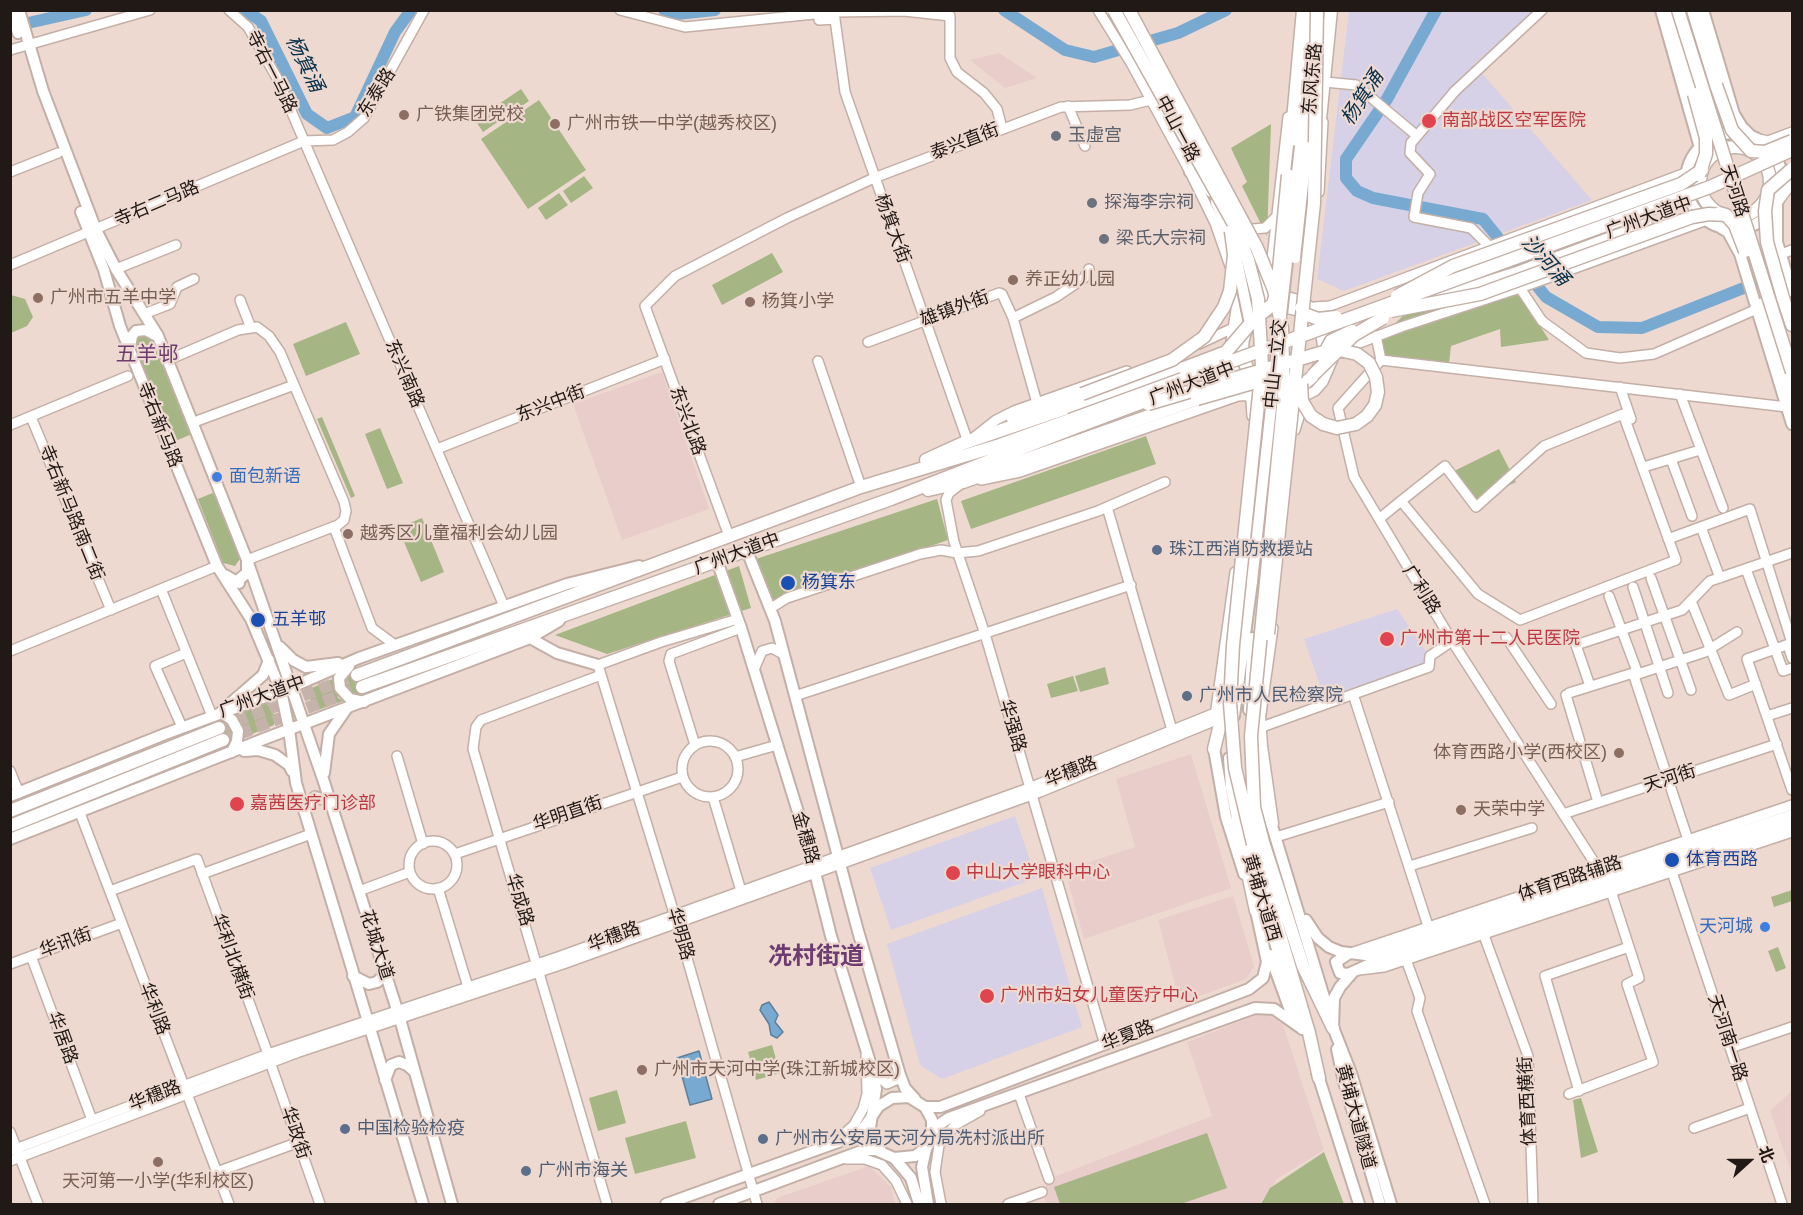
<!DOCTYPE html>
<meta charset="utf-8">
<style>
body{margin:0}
#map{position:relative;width:1803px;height:1215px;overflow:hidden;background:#eed9d0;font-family:Helvetica,"Noto Sans SC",sans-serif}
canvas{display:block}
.frame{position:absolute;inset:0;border:12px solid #201916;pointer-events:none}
.north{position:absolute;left:1719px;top:1131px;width:60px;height:60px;-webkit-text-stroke:4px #eed9d0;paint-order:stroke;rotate:69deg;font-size:16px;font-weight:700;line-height:24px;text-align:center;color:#201916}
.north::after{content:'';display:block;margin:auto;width:21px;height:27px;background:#201916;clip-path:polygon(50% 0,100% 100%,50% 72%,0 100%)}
</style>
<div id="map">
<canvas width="1803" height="1215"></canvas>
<div class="frame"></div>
<div class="north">北</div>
</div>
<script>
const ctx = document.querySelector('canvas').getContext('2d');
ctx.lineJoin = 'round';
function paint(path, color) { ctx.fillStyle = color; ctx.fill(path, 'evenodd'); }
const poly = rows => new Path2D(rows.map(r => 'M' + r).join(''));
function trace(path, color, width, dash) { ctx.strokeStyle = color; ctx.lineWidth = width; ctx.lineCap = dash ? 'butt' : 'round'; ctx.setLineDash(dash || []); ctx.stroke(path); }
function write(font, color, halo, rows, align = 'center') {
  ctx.font = font + ' Helvetica,"Noto Sans SC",sans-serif'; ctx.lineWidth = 4.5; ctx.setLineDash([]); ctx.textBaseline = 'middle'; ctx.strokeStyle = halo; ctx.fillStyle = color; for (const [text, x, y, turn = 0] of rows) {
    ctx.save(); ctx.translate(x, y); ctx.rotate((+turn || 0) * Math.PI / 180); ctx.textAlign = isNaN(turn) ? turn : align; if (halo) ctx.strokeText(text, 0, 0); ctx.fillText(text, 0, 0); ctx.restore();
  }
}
const commercial = poly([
 [999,53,1037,78,1005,88,970,60],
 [662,372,709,509,622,540,573,404],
 [1191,754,1231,888,1084,939,1065,870,1135,847,1116,779],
 [1233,896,1254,966,1246,979,1180,1003,1158,920],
 [1259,1014,1270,1016,1283,1025,1324,1150,1278,1178,1259,1204,1047,1204,1042,1192,1049,1179,1212,1116,1187,1042],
 [1792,1091,1792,1174,1770,1111],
 [869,1166,891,1187,895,1204,774,1204,777,1198]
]);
const medical = poly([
 [1349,11,1535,11,1474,64,1592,200,1344,291,1317,279],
 [1397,609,1428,654,1426,665,1326,703,1304,639],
 [1015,816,1036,878,891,930,870,868],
 [1042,888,1082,1027,942,1079,920,1065,887,944]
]);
const green = poly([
 [521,89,529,101,507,116,499,104],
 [539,100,586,170,528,209,481,139],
 [497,105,505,117,483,132,475,120],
 [1271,124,1267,236,1242,186,1247,182,1231,148],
 [584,176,593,188,571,203,563,191],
 [559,193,568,205,546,220,538,208],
 [772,253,783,272,722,305,712,285],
 [1516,288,1549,340,1501,347,1500,329,1451,346,1448,373,1396,367,1375,342,1403,316],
 [11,295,25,299,33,317,27,326,11,333],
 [346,322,360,354,306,376,293,344],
 [146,334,151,338,192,434,173,442,133,346,138,336],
 [322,417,355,496,351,498,317,419],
 [380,428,403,483,387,489,365,434],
 [1146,436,1156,464,971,529,961,501],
 [1499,449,1516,482,1469,505,1452,472],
 [215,492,241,557,235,566,223,563,198,499],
 [937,499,948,540,771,602,753,560],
 [422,518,444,572,421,582,398,528],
 [739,566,751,608,607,654,555,635],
 [1105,667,1109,684,1080,692,1075,676],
 [353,669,362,694,352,696,345,691,344,677],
 [1073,676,1078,691,1051,698,1047,684],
 [333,679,338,698,343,701,315,711,307,690],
 [266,702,275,717,274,725,242,738,233,715],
 [224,720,229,723,235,732,233,743,226,748,216,721],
 [1792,890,1792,901,1774,907,1771,897],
 [1778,947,1786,968,1776,972,1768,951],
 [772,1045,780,1073,756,1080,748,1052],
 [617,1090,626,1123,598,1131,589,1098],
 [1581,1098,1598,1152,1581,1158,1573,1100],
 [686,1121,696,1158,635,1174,625,1138],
 [1207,1133,1227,1188,1181,1204,1060,1204,1054,1187],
 [1324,1152,1344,1204,1261,1204,1270,1188]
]);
const water = poly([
 [769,1002,778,1015,775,1022,783,1032,777,1038,771,1035,769,1024,760,1010,762,1005,769,1002],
 [699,1051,712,1099,690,1105,677,1058,699,1051]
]);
const river = poly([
 [245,10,261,21,307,114,327,128,355,117,395,32,411,10],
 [664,10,677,14,715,10],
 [1004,10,1065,50,1094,57,1178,33,1226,10],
 [1436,10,1387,99,1346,159,1346,178,1357,191,1373,198,1483,219,1546,297,1598,327,1642,328,1792,269],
 [10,27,86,10]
]);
const highwayTunnel = poly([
 [219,728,357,675],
 [223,740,362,687]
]);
const minor = poly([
 [229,10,248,27,277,78,504,606],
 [620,10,685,27,834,12,904,11,950,16,950,58,957,72,984,93,997,109,1002,128],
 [1098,10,1131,63,1190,172,1215,223,1231,269],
 [834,12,845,92,968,442,996,420,1014,411,1127,371],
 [819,20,835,19],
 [10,50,150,10],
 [1325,82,1356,85,1416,135],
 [1068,106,1085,146],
 [1754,138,1768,141,1792,132],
 [10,172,58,153],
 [1319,192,1323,122],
 [1777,203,1792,183],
 [1253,229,1265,228,1276,217],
 [1489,246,1471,228,1414,217,1418,193,1430,174,1410,153,1411,143,1455,91,1542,10],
 [1781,254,1792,250],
 [1260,260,1265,299],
 [10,265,304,141,333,140,348,132,364,118,424,10],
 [116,269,176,245],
 [1270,276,1288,117],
 [1233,283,1236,310,1229,354,1232,366,1251,400,1252,416],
 [1520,288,1542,321,1586,353,1620,358,1654,354,1757,309],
 [240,300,251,328],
 [1314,307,1330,306,1688,172],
 [144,314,170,304,177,287,194,279],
 [1013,318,1056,297,1084,278,1089,269],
 [1376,336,1381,360],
 [868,342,999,293,1002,294,1013,318,1037,403],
 [1199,344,1233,328,1250,307,1261,300,1289,297,1303,301,1325,319,1334,345,1333,359,1323,382,1315,391,1299,399],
 [1343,353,1357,344,1401,327,1520,288,1707,220],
 [168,360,238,330,257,327,269,336,280,352,344,502,346,511,344,520,338,525,247,560],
 [1381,360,1338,408,1354,477,1452,641,1594,862,1601,878],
 [1381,360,1787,407],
 [818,361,861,487],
 [1620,387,1631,419],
 [1680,394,1723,508],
 [31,417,111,610],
 [194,422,294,385],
 [10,425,128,376],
 [1295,430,1304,400],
 [437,449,665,359],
 [1671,459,1692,516],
 [1647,466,1700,450],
 [981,480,1020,472,1238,396,1256,395],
 [962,483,949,493,946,500,954,542,985,634,1105,1045],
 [1107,507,1172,730],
 [1379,519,1401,501,1445,466,1476,507,1544,446,1623,414,1676,560,1520,620,1478,594,1401,501],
 [334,527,372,628,395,645],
 [1701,527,1720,578],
 [729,536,645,306,675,276,787,218,874,178,1061,107,1130,105,1151,100],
 [1668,539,1750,509,1792,643],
 [1746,569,1783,671,1792,668],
 [1651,578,1691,690],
 [1633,587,1668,693],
 [161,589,212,716],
 [1609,596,1638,674,1705,652,1737,632],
 [1691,601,1729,695,1756,684],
 [771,608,787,598,920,554,941,550,957,553,978,551,1098,511,1165,482],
 [738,619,661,642,598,665,677,923,757,1204],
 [1273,628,1259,728,1429,667,1430,656,1452,641],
 [1506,637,1551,704],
 [1792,643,1747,659,1792,790],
 [1788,645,1792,658],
 [10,651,217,566],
 [754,670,762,651,772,648,783,654],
 [601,675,481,720,476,727,473,749,607,1204],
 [1590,686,1576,645,1682,610,1710,581,1792,553],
 [1569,693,1633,673,1690,846],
 [1353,694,1429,929],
 [1566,695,1598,802],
 [795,696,1131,585],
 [1215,716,1235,572],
 [1767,716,1792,708],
 [182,727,155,666,186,653],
 '682 769a28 28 0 1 1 56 0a28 28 0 1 1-56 0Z',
 [695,745,669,661,671,654,741,628],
 [397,756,423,844],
 [735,757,777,745],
 [10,771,19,793],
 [713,797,741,891],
 [80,813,229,1204],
 [1563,814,1777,744],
 [1276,837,1389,802],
 '409 865a24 24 0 1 1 48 0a24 24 0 1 1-48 0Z',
 [455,854,682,777],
 [1410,866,1532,828],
 [1670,866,1782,1204],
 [202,874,311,834],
 [438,888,468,987],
 [110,891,197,859,268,1054],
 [359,891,410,872],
 [1482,930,1528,1056,1533,1204],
 [1351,953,1792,805],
 [1404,954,1420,998,1417,1011,1485,1204],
 [31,956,92,1120],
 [10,964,122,923],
 [1359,970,1384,967,1792,832],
 [1730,1048,1792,1027],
 [270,1062,320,1204],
 [873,1072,887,1084,896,1080,900,1075],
 [1579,1091,1545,976,1629,947],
 [1019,1094,1049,1179],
 [1569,1094,1653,1062,1627,984,1639,978,1609,885],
 [1694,1128,1750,1108],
 [10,1132,38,1204],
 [837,1140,854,1125,863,1109,867,1094,866,1054],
 [10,1151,268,1054,555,958,1029,788,1215,713],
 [846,1159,865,1159,882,1165,896,1181,907,1204],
 [10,1161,299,1052,563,964,1040,792,1214,721],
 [217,1172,299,1142],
 [941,1204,935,1172,939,1145,955,1125,980,1111],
 [1008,1204,1042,1192]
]);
const major = poly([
 [11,10,18,33],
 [19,10,43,91,96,230,116,269,158,336,247,560,323,779,400,1019,452,1204],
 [1661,10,1700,148],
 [1703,10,1734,114,1742,127,1751,136],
 '1686 181a48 48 0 1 1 96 0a48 48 0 1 1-96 0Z',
 [1184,144,1190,172,1211,192],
 [1300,146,1311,10],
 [1307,147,1311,108],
 [1216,202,1232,241],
 [1777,206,1777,242,1792,291],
 [81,212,104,270,120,326,217,566,251,619,281,691,289,729,296,783,423,1204],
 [1721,228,1728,232,1740,254,1792,424],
 [130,348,132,336,136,331,146,330,157,336],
 [747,551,775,621,858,931,900,1075,905,1088,915,1099],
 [717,561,741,628,807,841,831,936,873,1072,876,1089,870,1128,873,1142,881,1151],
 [225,575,239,583,237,581,247,573,247,562],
 [530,638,557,653,598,665],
 [280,647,293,660,306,667,338,663],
 [349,666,339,678,340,688,350,699,364,702],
 [225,708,263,675,269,660],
 [1249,710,1253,638],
 [221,712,232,720,238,731,237,741,232,752],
 [1234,716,1252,582],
 [1214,749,1226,817,1244,874],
 [244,751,258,750,275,755,289,765,292,771],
 [1229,758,1231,787,1239,829],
 [1255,770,1327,1007],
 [324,773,329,734,347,708],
 [10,796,165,734,292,687,359,658,567,584,639,566],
 [304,811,315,797,330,801],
 [10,839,269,737,530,638,559,621],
 [1251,866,1302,1029],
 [1306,920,1318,938,1329,947,1341,952,1366,955,1792,815],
 [1348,954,1336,962,1340,973,1348,974,1383,958,1792,823],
 [1270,955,1291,1013],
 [353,976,369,984,377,982,383,976,383,966],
 [1331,1022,1351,1073,1391,1204],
 [1333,1028,1334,998,1340,987,1353,972],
 [1337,1049,1344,1082,1380,1204],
 [1317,1072,1359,1204],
 [385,1080,391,1065,399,1062,407,1065,415,1072],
 [925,1107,940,1107,956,1101,1249,989,1263,978,1267,962,1256,911],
 [926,1149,922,1167,928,1204],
 [895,1159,911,1178,919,1204],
 [666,1204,852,1137,865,1126,879,1106,892,1098,909,1097,925,1107,932,1120,932,1133],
 [719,1204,864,1150,876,1150,894,1158,915,1156,927,1147,940,1124,949,1118,1255,1008,1274,1009,1301,1028]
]);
const highway = poly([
 [1669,10,1694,93],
 [1693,10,1716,85],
 [1319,129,1331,10],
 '1700 182a35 35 0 1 1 70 0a35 35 0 1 1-70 0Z',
 [1288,175,1303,10],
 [1441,297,1514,274,1646,225],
 [1783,298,1792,325],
 [1763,304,1792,399],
 '1242 348a41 41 0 1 1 82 0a41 41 0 1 1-82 0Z',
 [1013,419,1082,394],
 [926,460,961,444,1184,368],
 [928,490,963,482,1197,399],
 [357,675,861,487,1000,445,1070,420],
 [362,687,891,499,1074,428],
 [1258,702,1261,746,1272,823],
 [1214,749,1228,692],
 [10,811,219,728],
 [1237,822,1256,911],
 [10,826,223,740],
 [1263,842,1303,966,1333,1028],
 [1253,844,1309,1033,1319,1078]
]);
const majorBridge = poly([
 [1236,256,1250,324],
 [1295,258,1307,147],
 [1281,315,1300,146],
 [1252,582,1278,343]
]);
const highwayBridge = poly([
 [1114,10,1235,226,1248,260,1258,299,1262,366,1233,645,1230,703,1235,768,1253,844],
 [1129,10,1257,248,1274,290,1282,328,1284,396,1251,736,1254,807,1263,842],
 [1678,10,1792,372],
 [1716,85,1732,130,1751,151,1765,152,1792,141],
 [1694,94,1706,138,1706,154,1699,175],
 [1719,213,1726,215,1735,225,1745,251],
 [1397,296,1453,266,1681,184,1702,170],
 [1783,298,1767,242,1765,211,1768,190,1792,169],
 [1301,308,1305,314,1318,319,1336,317],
 [1391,311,1480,294,1692,217,1709,214,1726,215],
 [1262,313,1273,304,1277,290,1288,175],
 [1323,356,1331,341,1352,331],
 [1184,368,1226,352,1250,324],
 [1313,375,1354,335,1383,318],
 [1082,394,1172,360,1204,337,1224,307,1230,291,1234,255,1231,231],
 [1197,399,1256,382,1261,383,1263,390],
 [1148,404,1320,353,1339,350,1357,354,1369,363,1376,377,1378,392,1375,405,1367,416,1356,424,1337,428,1323,424,1311,416,1302,401,1301,384],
 [1070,420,1710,187,1792,150],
 [1074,428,1154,398],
 [1268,634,1314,203,1317,10]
]);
const markers = [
 [404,115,6,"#8d6e63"],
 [1429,121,8,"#e0444e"],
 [555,124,6,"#8d6e63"],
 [1056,136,6,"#6b7280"],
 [1092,203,6,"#6b7280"],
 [1104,239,6,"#6b7280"],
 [1013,280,6,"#8d6e63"],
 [38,298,6,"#8d6e63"],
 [750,302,6,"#8d6e63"],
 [217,477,6,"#3f7fe0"],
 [348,534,6,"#8d6e63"],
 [1157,550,6,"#5c6f8a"],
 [788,583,8,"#1a4fb4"],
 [258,620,8,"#1a4fb4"],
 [1387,639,8,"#e0444e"],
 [1187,696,6,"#5c6f8a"],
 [1619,753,6,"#8d6e63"],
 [237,804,8,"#e0444e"],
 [1461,810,6,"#8d6e63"],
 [1672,860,8,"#1a4fb4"],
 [953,873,8,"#e0444e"],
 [1765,927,6,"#3f7fe0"],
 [987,996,8,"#e0444e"],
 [642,1070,6,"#8d6e63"],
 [345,1129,6,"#5c6f8a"],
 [763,1139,6,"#5c6f8a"],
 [158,1162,6,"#8d6e63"],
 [526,1171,6,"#5c6f8a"]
];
const streetNames = [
 ["寺右一马路",271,72,63],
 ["东风东路",1313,79,-85],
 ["东泰路",377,93,-58],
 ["中山一路",1177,129,62],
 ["泰兴直街",965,142,-21],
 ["天河路",1734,191,72],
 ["寺右二马路",157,204,-23],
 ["广州大道中",1649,218,-20],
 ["杨箕大街",892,229,70],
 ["雄镇外街",955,309,-20],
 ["中山一立交",1276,364,-84],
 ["东兴南路",404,374,67],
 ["广州大道中",1192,384,-21],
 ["东兴中街",551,404,-21],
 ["东兴北路",687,421,70],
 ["寺右新马路",159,425,68],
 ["寺右新马路南二街",71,513,68],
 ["广州大道中",737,554,-20],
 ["广利路",1421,590,58],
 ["广州大道中",262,697,-20],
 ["华强路",1012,726,74],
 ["华穗路",1071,772,-21],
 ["天河街",1670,779,-18],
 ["华明直街",568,814,-19],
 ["金穗路",805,838,74],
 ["体育西路辅路",1570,879,-18],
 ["黄埔大道西",1261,898,73],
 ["华成路",519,900,73],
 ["华明路",680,934,74],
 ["华穗路",614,937,-20],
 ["华讯街",66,943,-20],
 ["花城大道",376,945,72],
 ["华利北横街",232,957,70],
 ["华利路",154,1009,69],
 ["华夏路",1128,1036,-21],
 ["华居路",62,1038,70],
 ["天河南一路",1727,1038,72],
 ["华穗路",155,1096,-21],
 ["体育西横街",1528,1101,-93],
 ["黄埔大道隧道",1355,1117,75],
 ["华政街",295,1133,71]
];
const educationNames = [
 ["广铁集团党校",416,115],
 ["广州市铁一中学(越秀校区)",567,124],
 ["养正幼儿园",1025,280],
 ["广州市五羊中学",50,298],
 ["杨箕小学",762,302],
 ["越秀区儿童福利会幼儿园",360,534],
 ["体育西路小学(西校区)",1607,753,"right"],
 ["天荣中学",1473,810],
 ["广州市天河中学(珠江新城校区)",654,1070],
 ["天河第一小学(华利校区)",158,1182,"center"]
];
const healthNames = [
 ["南部战区空军医院",1442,121],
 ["广州市第十二人民医院",1400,639],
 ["嘉茜医疗门诊部",250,804],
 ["中山大学眼科中心",966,873],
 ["广州市妇女儿童医疗中心",1000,996]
];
const worshipNames = [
 ["玉虛宫",1068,136],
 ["探海李宗祠",1104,203],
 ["梁氏大宗祠",1116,239]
];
const shopNames = [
 ["面包新语",229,477],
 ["天河城",1753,927,"right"]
];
const serviceNames = [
 ["珠江西消防救援站",1169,550],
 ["广州市人民检察院",1199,696],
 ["中国检验检疫",357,1129],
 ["广州市公安局天河分局冼村派出所",775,1139],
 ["广州市海关",538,1171]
];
const transitNames = [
 ["杨箕东",802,583],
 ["五羊邨",272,620],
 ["体育西路",1686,860]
];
const waterNames = [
 ["杨箕涌",304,64,64],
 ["杨箕涌",1363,98,-57],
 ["沙河涌",1545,261,48]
];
const quarterNames = [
 ["五羊邨",147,355]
];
const districtNames = [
 ["冼村街道",816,957]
];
paint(commercial, '#e8cdca');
paint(medical, '#d6d1e6');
paint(green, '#a5b584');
paint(water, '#78aad1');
trace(water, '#5e7e99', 1.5);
trace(river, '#78aad1', 12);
trace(highwayTunnel, '#c5b3ab', 12, [12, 6]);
trace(minor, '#c3afa6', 12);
trace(major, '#c3afa6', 14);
trace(highway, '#c3afa6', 15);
trace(minor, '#fff', 9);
trace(major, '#fff', 10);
trace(highway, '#fff', 12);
trace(majorBridge, '#c3afa6', 14, []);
trace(highwayBridge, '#c3afa6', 15, []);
trace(majorBridge, '#fff', 10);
trace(highwayBridge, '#fff', 12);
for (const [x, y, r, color] of markers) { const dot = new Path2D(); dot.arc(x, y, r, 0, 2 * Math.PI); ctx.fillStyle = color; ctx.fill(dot); trace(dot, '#eed9d0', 2); }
write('18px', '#201916', '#eed9d0', streetNames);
write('18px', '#785e54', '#eed9d0', educationNames, 'left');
write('18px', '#be3a42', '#eed9d0', healthNames, 'left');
write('18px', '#5b616d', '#eed9d0', worshipNames, 'left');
write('18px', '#366cbe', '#eed9d0', shopNames, 'left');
write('18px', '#4e5e75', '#eed9d0', serviceNames, 'left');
write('18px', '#164399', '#eed9d0', transitNames, 'left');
write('italic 20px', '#08314b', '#eed9d0', waterNames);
write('21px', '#6d3d71', '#eed9d0', quarterNames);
write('bold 24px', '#6d3d71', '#eed9d0', districtNames);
</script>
